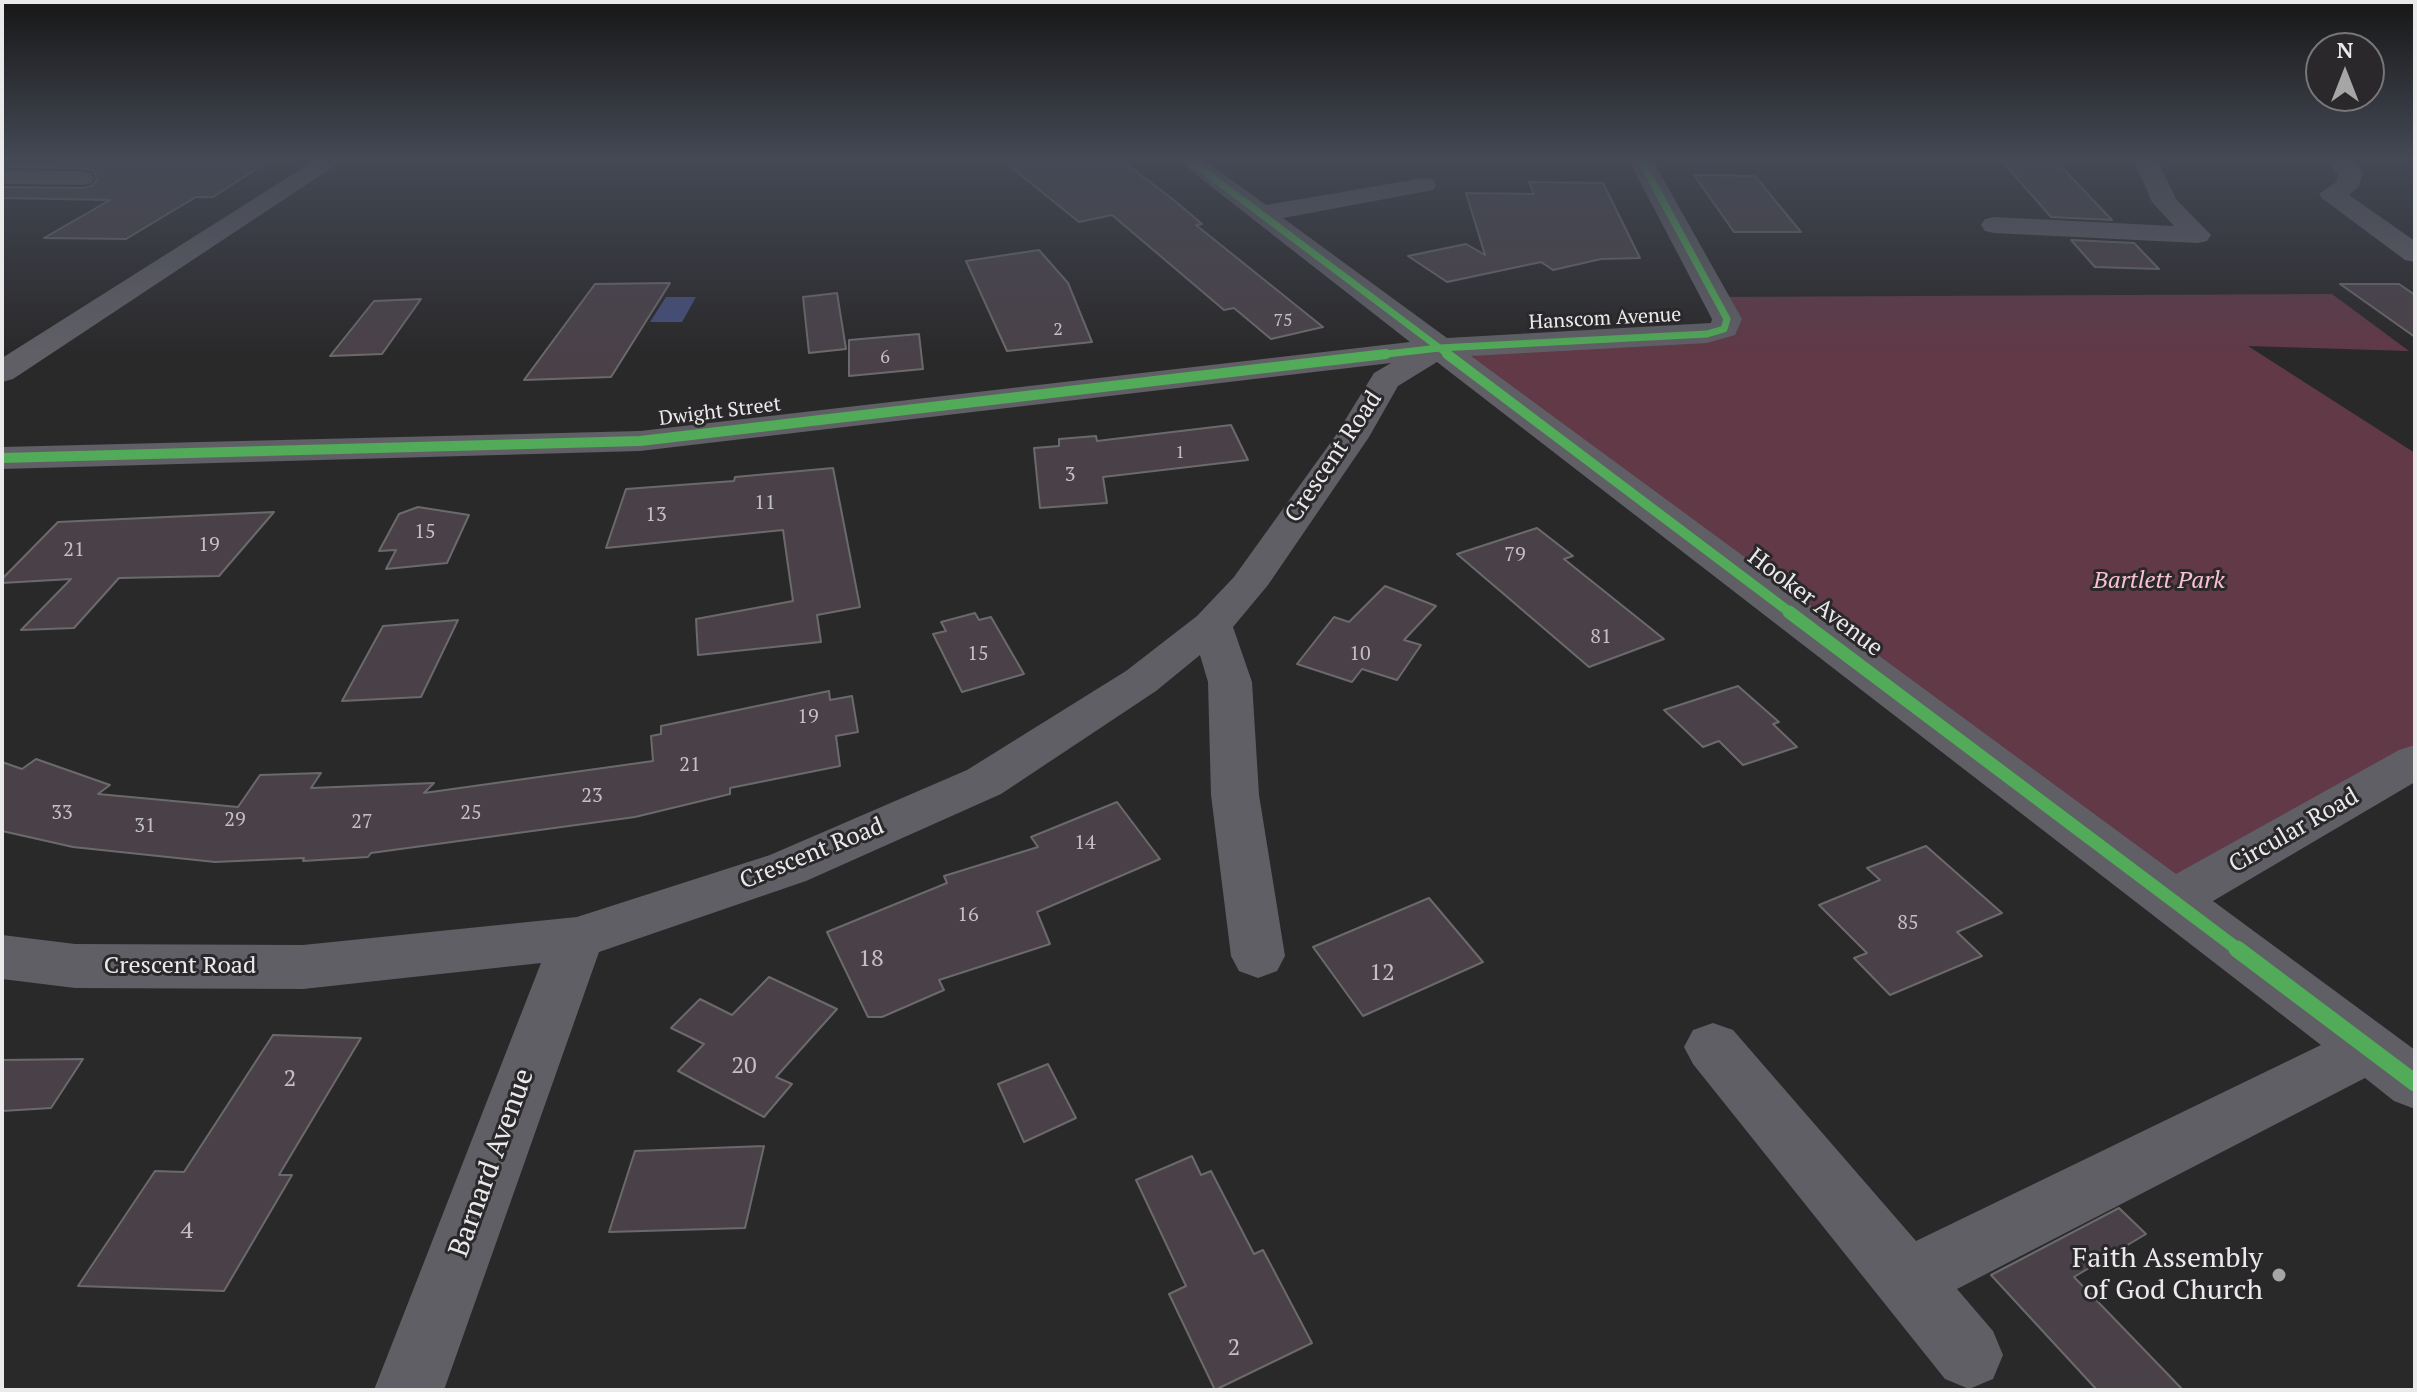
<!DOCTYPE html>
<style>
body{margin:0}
#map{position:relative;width:2417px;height:1392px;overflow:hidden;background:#2a292a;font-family:"PT Serif",serif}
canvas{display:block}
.frame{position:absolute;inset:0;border:4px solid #ebeaeb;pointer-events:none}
.north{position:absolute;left:2305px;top:32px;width:80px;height:80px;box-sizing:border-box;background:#2a282b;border:2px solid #777678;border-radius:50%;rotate:0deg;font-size:22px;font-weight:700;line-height:32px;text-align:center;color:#ebeaeb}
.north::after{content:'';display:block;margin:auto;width:28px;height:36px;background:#a7a6a7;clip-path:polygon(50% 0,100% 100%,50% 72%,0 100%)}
</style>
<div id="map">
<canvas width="2417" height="1392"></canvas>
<div class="frame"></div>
<div class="north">N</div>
</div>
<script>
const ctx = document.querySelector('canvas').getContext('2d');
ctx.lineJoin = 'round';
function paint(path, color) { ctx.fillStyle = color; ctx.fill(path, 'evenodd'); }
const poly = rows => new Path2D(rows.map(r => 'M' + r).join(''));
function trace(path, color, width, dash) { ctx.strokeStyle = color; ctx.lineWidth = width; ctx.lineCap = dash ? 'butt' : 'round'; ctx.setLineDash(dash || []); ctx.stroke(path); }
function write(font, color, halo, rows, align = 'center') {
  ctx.font = font + ' "PT Serif",serif'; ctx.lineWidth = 6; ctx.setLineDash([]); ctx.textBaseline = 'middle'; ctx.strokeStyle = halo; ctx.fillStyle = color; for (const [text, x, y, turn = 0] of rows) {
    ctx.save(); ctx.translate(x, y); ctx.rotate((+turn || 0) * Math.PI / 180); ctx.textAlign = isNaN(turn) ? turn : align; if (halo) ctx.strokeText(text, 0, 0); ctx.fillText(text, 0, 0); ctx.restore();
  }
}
const green = poly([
 [2332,294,2409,351,2248,346,2415,453,2415,761,2173,900,1439,348,1724,329,1715,297]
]);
const water = poly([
 [666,297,696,297,682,322,650,322]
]);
const building = poly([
 [2,159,103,159,270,160,213,197,196,197,126,239,44,238,110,200,2,198,2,187,82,188,92,186,97,180,94,171,83,168,2,167,2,159],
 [1001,159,1120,159,1175,201,1202,224,1196,225,1323,327,1271,339,1234,308,1224,310,1112,215,1079,222,1001,159],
 [2000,159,2054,159,2112,220,2051,217,2000,159],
 [1694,175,1755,176,1801,232,1734,232,1694,175],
 [1529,182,1603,183,1640,258,1601,259,1553,270,1541,262,1447,282,1408,256,1466,244,1485,255,1466,193,1534,194,1529,182],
 [2071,240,2134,243,2159,269,2095,267,2071,240],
 [1039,250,1068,283,1092,342,1007,351,966,261,1039,250],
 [670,283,611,377,524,380,595,284,670,283],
 [2340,284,2399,284,2415,295,2415,337,2340,284],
 [837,293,846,349,809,353,803,297,837,293],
 [421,299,382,354,330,356,374,301,421,299],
 [919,334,923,369,849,376,849,340,919,334],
 [1231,425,1248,460,1103,477,1107,503,1040,508,1034,448,1059,446,1059,439,1096,436,1097,441,1231,425],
 [833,468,860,607,817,615,821,642,698,655,696,619,793,601,783,530,606,548,626,489,734,481,735,477,833,468],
 [418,507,469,515,447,563,386,569,396,550,379,551,399,514,418,507],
 [274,512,219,576,119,578,74,628,21,630,71,579,2,583,2,579,58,522,274,512],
 [1537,528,1573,556,1564,559,1664,639,1589,667,1457,554,1537,528],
 [1385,586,1436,606,1404,640,1421,645,1397,680,1362,669,1352,682,1297,664,1334,617,1349,622,1385,586],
 [975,613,979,620,991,617,1024,674,962,692,933,634,946,631,941,622,975,613],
 [458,620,421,697,342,701,383,626,458,620],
 [1738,686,1779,722,1773,724,1797,747,1743,765,1719,741,1703,747,1664,710,1738,686],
 [829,691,830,700,852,696,858,732,836,736,840,766,730,788,730,794,635,817,371,853,368,857,303,861,304,858,215,862,73,847,2,831,2,762,22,769,36,759,110,785,98,794,238,807,260,775,321,773,311,788,434,783,424,793,653,761,651,736,661,734,661,726,829,691],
 [1117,802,1160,859,1037,912,1050,944,939,980,944,990,882,1017,868,1017,827,932,947,883,944,876,1038,847,1031,837,1117,802],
 [1926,846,2002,913,1957,932,1982,956,1890,995,1854,958,1867,953,1819,905,1880,880,1867,868,1926,846],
 [1429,898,1483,962,1363,1016,1313,947,1429,898],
 [769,977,837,1009,776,1077,792,1084,764,1117,678,1071,704,1044,671,1028,700,999,732,1015,769,977],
 [273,1035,361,1038,279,1175,292,1175,224,1291,78,1286,155,1171,184,1172,273,1035],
 [83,1059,51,1108,2,1111,2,1060,83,1059],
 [1048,1064,1076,1118,1024,1142,998,1084,1048,1064],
 [764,1146,745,1228,609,1232,635,1151,764,1146],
 [1192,1156,1201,1175,1211,1171,1254,1254,1263,1250,1312,1343,1215,1390,1169,1294,1186,1286,1136,1180,1192,1156],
 [2119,1208,2146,1234,2074,1277,2183,1390,2097,1390,1991,1275,2119,1208]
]);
const minor = poly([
 [317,159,345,159,13,379,2,382,2,358,317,159],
 [1176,159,1203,159,1266,205,1424,178,1433,180,1436,185,1433,190,1283,218,1447,338,1711,323,1712,319,1628,159,1652,159,1742,319,1735,335,1707,343,1471,356,2176,874,2399,750,2415,745,2415,782,2213,901,2415,1050,2415,1109,2394,1101,2365,1078,1957,1289,1993,1331,2003,1355,1993,1379,1969,1389,1945,1379,1693,1064,1684,1047,1693,1030,1713,1023,1733,1030,1916,1241,2321,1045,1437,362,1398,386,1369,437,1268,585,1233,627,1252,682,1259,795,1285,956,1277,971,1258,978,1239,971,1231,956,1211,795,1208,682,1200,655,1156,691,1001,794,806,881,599,952,444,1390,374,1390,541,963,303,989,75,988,2,979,2,935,75,944,303,945,577,917,770,855,967,770,1126,671,1197,616,1234,577,1336,435,1374,373,1391,363,640,451,2,469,2,447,640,431,1410,342,1176,159],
 [2133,159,2157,159,2176,199,2211,235,2207,241,2198,243,1994,233,1985,231,1981,225,1985,219,1994,217,2174,226,2152,202,2133,159],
 [2324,159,2350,159,2360,168,2363,173,2359,186,2349,195,2415,241,2415,262,2405,260,2323,199,2319,194,2336,182,2338,174,2324,159],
 [2,170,82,171,91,173,94,178,91,183,82,185,2,184,2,170]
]);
const cyclewayFar3 = poly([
 [1188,159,1450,356],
 [1369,356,1439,348,1707,334,1724,329,1727,319,1640,159]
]);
const cyclewayFar2 = poly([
 [1447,354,1792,614],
 [2,458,640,441,1386,354]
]);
const cyclewayFar1 = poly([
 [1789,612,2240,951]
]);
const cycleway = poly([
 [2237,949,2415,1083]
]);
const markers = [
 [2279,1275,8,"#a7a6a7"]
];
const farNumbernames = [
 ["75",1283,321],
 ["2",1058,330],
 ["6",885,358],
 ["1",1180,453]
];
const farStreetnames = [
 ["Hanscom Avenue",1605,319,-3],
 ["Dwight Street",720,412,-7]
];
const numberNames = [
 ["3",1070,475],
 ["11",765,503],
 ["13",656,515],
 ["15",425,532],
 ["19",209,545],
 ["21",74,550],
 ["79",1515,555],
 ["81",1601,637],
 ["15",978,654],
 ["10",1360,654],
 ["19",808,717],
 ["21",690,765],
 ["23",592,796],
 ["33",62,813],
 ["25",471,813],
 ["29",235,820],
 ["27",362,822],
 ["31",145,826],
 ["14",1085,843],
 ["16",968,915],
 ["85",1908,923]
];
const streetNames = [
 ["Crescent Road",1334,457,-56],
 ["Hooker Avenue",1815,603,37],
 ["Circular Road",2294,831,-30],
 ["Crescent Road",812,854,-22],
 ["Crescent Road",180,966]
];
const parkNames = [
 ["Bartlett Park",2159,581]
];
const nearNumbernames = [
 ["18",871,959],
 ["12",1382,973],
 ["20",744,1066],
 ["2",290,1079],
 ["4",187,1231],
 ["2",1234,1348]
];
const nearStreetnames = [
 ["Barnard Avenue",492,1163,-70]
];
const nearPoinames = [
 ["Faith Assembly",2263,1259],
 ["of God Church",2263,1291]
];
paint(green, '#613947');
paint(water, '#464e7c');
paint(building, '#4a4148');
trace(building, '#6b6a6b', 2);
paint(minor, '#605f66');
trace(cyclewayFar3, '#51ab58', 7);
trace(cyclewayFar2, '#51ab58', 10);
trace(cyclewayFar1, '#51ab58', 13);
trace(cycleway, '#51ab58', 17);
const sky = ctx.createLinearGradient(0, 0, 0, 354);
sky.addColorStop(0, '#171717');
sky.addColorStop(0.45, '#444955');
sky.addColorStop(1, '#44495500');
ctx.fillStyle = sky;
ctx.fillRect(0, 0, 2417, 354);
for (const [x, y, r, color] of markers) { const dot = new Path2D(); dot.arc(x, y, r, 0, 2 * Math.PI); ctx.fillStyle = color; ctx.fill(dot); trace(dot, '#2a282b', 3); }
write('18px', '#c3c0c2', null, farNumbernames);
write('20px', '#ebeaeb', '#2a282b', farStreetnames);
write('20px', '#c3c0c2', null, numberNames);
write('24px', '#ebeaeb', '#2a282b', streetNames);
write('italic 24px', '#f8c0d0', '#2a282b', parkNames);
write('24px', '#c3c0c2', null, nearNumbernames);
write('28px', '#ebeaeb', '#2a282b', nearStreetnames);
write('28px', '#ebeaeb', '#2a282b', nearPoinames, 'right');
</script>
